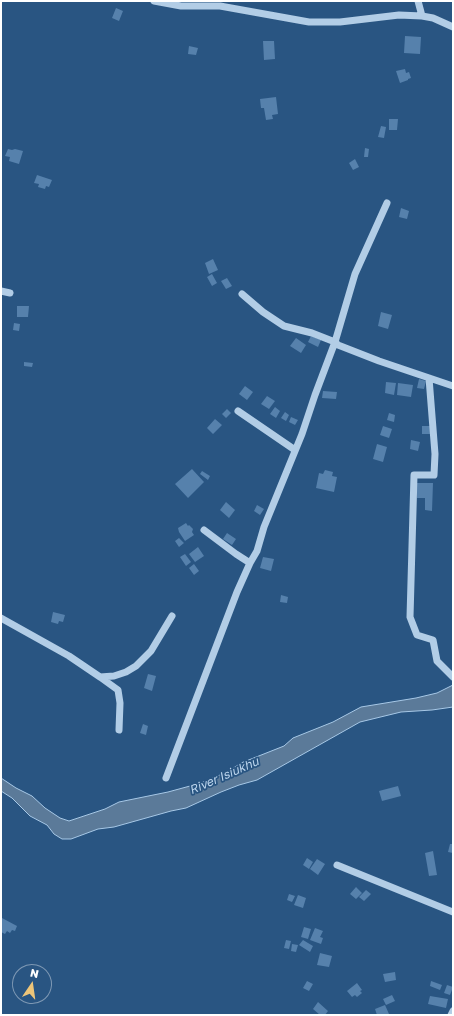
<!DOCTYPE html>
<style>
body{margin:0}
#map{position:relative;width:454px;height:1016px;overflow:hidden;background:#295582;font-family:"Golos Text",sans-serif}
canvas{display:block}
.frame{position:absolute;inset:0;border:2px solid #fff;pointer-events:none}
.north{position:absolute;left:12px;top:964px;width:40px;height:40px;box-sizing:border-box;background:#295582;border:1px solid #7f99b4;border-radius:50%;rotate:13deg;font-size:11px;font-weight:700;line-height:16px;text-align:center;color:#fff}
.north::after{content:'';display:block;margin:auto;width:14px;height:18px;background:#edc579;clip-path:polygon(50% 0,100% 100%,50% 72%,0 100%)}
</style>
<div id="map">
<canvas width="454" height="1016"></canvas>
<div class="frame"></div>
<div class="north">N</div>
</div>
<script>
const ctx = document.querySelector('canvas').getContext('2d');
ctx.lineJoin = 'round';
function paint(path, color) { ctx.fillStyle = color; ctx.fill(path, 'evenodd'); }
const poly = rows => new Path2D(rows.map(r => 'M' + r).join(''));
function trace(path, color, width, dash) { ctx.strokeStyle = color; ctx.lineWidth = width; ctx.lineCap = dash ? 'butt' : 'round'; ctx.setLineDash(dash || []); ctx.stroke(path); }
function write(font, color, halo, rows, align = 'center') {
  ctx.font = font + ' "Golos Text",sans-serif'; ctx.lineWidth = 3.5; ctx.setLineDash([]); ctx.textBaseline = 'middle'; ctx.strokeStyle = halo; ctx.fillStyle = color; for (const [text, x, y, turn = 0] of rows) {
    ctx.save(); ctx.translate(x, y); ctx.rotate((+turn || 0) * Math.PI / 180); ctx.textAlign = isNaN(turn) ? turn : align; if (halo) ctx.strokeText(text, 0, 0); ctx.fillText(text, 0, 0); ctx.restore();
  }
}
const water = poly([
 [453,685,453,707,432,710,401,712,360,722,257,780,239,785,221,792,186,808,171,811,114,827,98,829,71,839,62,839,54,834,47,825,30,816,12,798,1,791,1,778,16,788,32,796,45,808,60,818,69,821,105,809,119,802,168,792,201,783,229,771,241,763,284,746,293,738,333,722,361,707,416,698,437,693,453,685]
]);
const building = poly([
 [116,8,123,11,119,21,112,18],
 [405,36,421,37,420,54,404,53],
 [263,41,274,41,275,59,264,60],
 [189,46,198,48,196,55,188,54],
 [405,69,406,73,409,72,411,78,408,79,408,80,400,83,396,71],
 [276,97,278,114,272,115,273,119,266,120,264,108,261,108,260,99],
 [389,119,398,119,397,130,389,130],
 [381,126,386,127,384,138,378,137],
 [365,148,369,149,368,157,364,157],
 [8,149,12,150,15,149,23,151,19,164,9,161,10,157,5,156],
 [355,159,359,167,353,170,349,163],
 [37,175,52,180,49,187,46,186,45,189,38,187,39,184,34,183],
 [401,208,409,211,407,219,399,217],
 [213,259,218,270,209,274,205,263],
 [212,274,217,283,212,286,207,277],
 [227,278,232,286,226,289,221,281],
 [17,306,29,306,28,317,17,317],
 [381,312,392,315,388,329,378,326],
 [14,323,20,324,19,331,13,330],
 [311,336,321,340,318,347,308,342],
 [296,338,306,345,301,353,290,346],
 [24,362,33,363,32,367,24,366],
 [419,379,426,381,424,389,417,388],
 [386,382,396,383,394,395,385,393],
 [398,383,413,385,411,397,397,395],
 [245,386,253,392,247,400,239,394],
 [323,391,337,392,336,399,322,398],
 [267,396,275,401,269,409,261,404],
 [275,407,280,411,276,418,270,414],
 [227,409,231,413,226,418,222,414],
 [285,412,289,415,286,421,281,418],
 [389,413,395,415,394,422,387,420],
 [291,417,298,420,295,425,289,422],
 [215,419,222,425,213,434,207,428],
 [383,426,392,429,389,438,380,435],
 [422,426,430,426,430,434,422,434],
 [411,440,420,442,418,451,410,449],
 [377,444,387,447,383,462,373,459],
 [192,469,204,482,188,498,175,484],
 [325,470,333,472,332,476,337,477,334,492,316,488,319,473,323,474],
 [202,471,210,476,208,480,200,474],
 [417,483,433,483,432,511,425,510,425,498,417,498],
 [226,502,235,510,229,518,220,510],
 [257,505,264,509,260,515,254,511],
 [186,523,188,526,189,525,193,529,192,532,194,535,185,541,179,532,178,528],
 [227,533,236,539,232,545,223,539],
 [179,538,184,543,179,547,175,541],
 [198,547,204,556,195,562,189,554],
 [185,554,191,562,186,566,180,557],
 [263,557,274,559,271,571,260,568],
 [194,564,199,571,194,575,189,568],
 [281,595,288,597,287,603,280,602],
 [53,612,65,615,63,622,59,621,58,624,51,622],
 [148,674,156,676,152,691,144,688],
 [143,724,148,726,146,735,140,733],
 [398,786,401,796,382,801,379,791],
 [450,844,453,844,453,853,448,852],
 [433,851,437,875,429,876,425,853],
 [307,858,313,862,309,869,303,865],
 [317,859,325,864,318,875,310,869],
 [356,887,362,893,356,899,350,894],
 [366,890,371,894,364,901,359,897],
 [289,894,295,896,292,902,287,900],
 [298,895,306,898,303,908,294,905],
 [2,918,17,926,15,931,12,930,10,933,7,931,5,934,1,932],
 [304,927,311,929,308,939,301,937],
 [315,928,323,931,320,937,323,938,321,944,310,940],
 [286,940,291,941,289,949,284,948],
 [303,940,313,946,310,952,299,945],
 [292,944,298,945,296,952,291,951],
 [320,953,332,956,329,967,317,965],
 [395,972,396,980,385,982,383,974],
 [307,981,313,984,309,991,303,988],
 [431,981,442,985,440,990,430,986],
 [357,983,362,990,360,991,362,993,357,997,355,995,352,997,347,991],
 [447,985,453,987,450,995,444,993],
 [392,995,395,1001,386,1005,383,999],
 [430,996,448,999,446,1008,428,1004],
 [318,1002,328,1011,325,1015,320,1015,313,1009],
 [385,1005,389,1014,385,1015,377,1015,375,1009]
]);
const minor = poly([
 [154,1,181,6,220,6,309,22,340,22,399,15,422,16,433,18,453,27],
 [418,1,422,16],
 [387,203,355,274,335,342,338,345,379,361,453,386],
 [1,291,10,293],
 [429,378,435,454,434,475,414,475,410,617,417,635,433,640,437,661,453,677],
 [238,411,295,450],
 [204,530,236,554,250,563,257,551,264,527,302,434,315,395,335,342,312,333,284,326,263,312,242,294],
 [1,618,69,656,100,677,114,676,126,672,136,666,151,651,172,616],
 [100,677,118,690,120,703,119,730],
 [166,778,237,592,250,563],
 [337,865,453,912],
 [451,1015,453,1011]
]);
const waterNames = [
 ["River Isiukhu",224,776,-24]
];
paint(water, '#5b7a99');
trace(water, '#a7c8e6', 1);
paint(building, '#5681ac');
trace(minor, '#b2cde6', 7);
write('italic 12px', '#bdd6ee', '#295582', waterNames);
</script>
